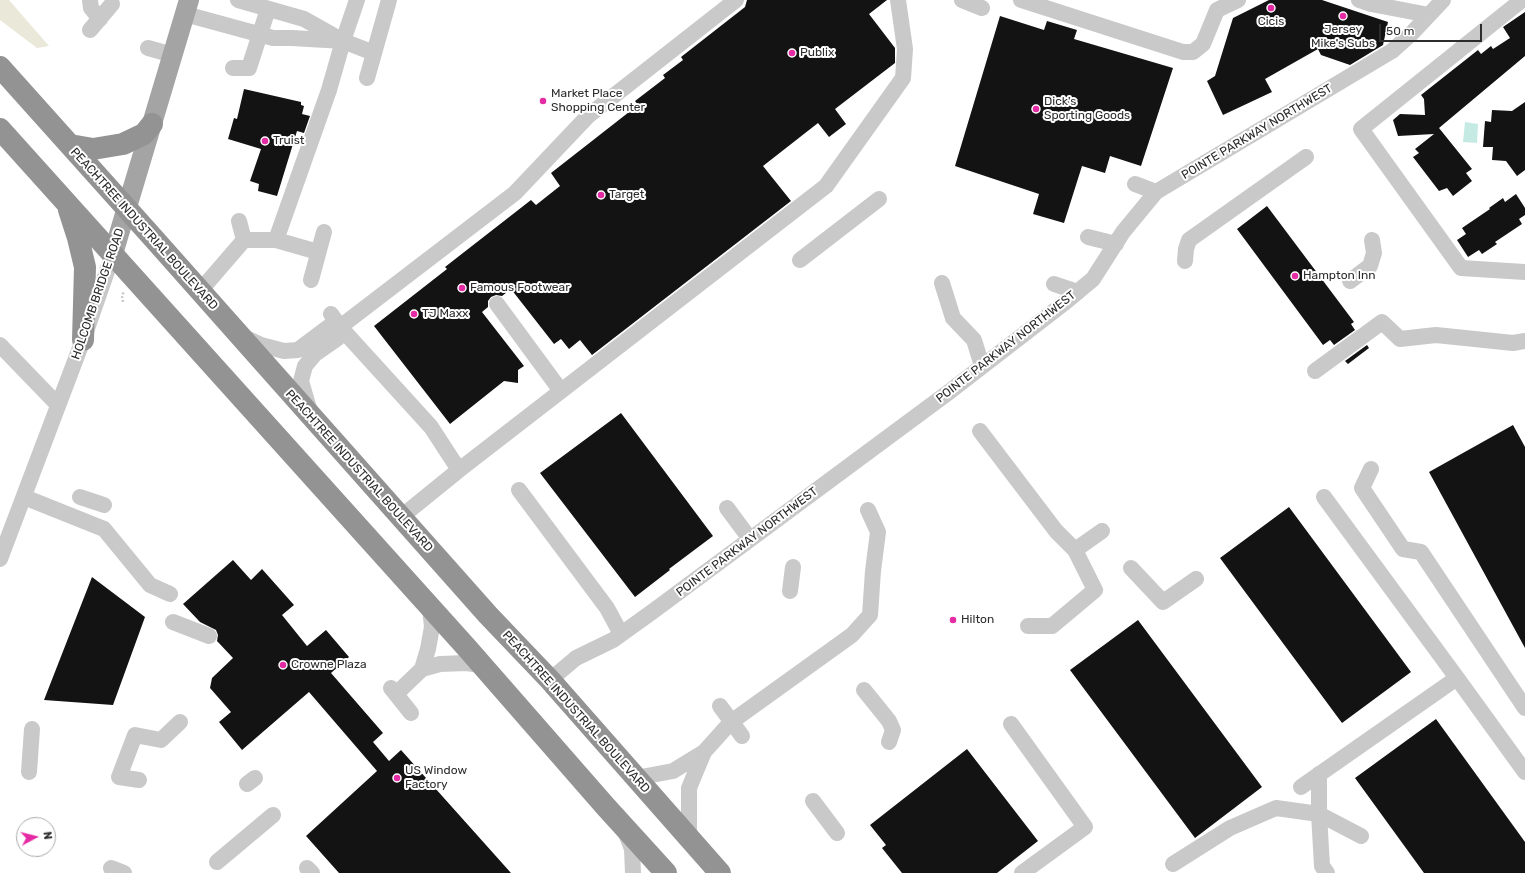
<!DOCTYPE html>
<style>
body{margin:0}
#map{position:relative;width:1525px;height:873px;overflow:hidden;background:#fff;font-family:Rubik,sans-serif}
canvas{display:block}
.north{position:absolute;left:16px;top:817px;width:40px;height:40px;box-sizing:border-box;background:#fff;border:1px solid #ababab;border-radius:50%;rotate:83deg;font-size:11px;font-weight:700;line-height:16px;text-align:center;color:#2c2c2c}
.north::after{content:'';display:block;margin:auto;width:14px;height:18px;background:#e52ba4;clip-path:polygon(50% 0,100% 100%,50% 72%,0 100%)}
.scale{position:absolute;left:1379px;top:24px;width:103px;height:18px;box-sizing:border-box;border:2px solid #2c2c2c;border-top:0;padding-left:5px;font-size:12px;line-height:14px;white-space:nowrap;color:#2c2c2c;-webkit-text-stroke:3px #fff;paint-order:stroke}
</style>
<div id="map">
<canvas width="1525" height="873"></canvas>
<div class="north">N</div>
<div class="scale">50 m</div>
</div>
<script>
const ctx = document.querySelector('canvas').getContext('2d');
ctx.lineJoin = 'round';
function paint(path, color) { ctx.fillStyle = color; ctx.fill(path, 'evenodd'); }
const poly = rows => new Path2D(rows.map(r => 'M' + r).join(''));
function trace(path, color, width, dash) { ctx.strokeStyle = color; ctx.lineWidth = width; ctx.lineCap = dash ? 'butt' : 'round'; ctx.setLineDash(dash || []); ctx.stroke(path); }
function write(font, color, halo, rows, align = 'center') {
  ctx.font = font + ' Rubik,sans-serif'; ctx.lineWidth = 4; ctx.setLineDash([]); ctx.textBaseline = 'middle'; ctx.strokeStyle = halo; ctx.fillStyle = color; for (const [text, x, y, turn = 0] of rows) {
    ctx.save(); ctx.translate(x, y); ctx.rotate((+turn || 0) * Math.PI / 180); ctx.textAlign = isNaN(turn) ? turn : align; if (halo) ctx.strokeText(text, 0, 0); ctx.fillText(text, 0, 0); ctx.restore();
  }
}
const green = poly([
 [0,0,9,0,49,46,37,48,0,20]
]);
const water = poly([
 [1465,122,1478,124,1477,143,1463,142]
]);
const building = poly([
 [747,0,887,0,869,14,895,48,895,63,835,109,846,124,829,137,818,123,763,166,791,201,592,355,580,340,569,349,561,339,554,344,511,289,502,296,496,295,491,297,488,301,488,307,482,312,524,366,518,370,518,383,504,381,450,424,374,326,447,269,445,267,531,200,536,205,560,186,551,173,638,105,635,101,665,78,663,75,683,60,681,57,745,7],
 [1269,0,1322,0,1388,22,1383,45,1350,65,1321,55,1318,49,1265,79,1272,92,1223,115,1207,81,1215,76,1233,18],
 [1525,12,1525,56,1439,128,1472,169,1466,173,1472,181,1453,196,1447,188,1439,191,1413,157,1419,153,1415,149,1434,134,1398,136,1393,120,1400,114,1425,115,1424,99,1421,95,1478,50,1481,54,1491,46,1493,49,1510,38,1503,27],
 [1000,16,1044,30,1047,21,1077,30,1074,39,1173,68,1141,166,1110,156,1105,173,1082,166,1064,223,1033,214,1039,194,955,166],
 [244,89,301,102,301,105,304,106,302,114,310,116,304,133,297,131,277,196,258,191,259,184,250,181,261,149,228,139,234,118,237,119],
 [1525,102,1525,170,1517,176,1506,161,1492,160,1493,147,1483,147,1485,121,1491,122,1492,110,1512,111],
 [1516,194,1525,208,1525,215,1519,219,1522,224,1495,242,1497,244,1482,254,1479,250,1468,257,1457,240,1466,234,1462,228,1490,209,1489,208,1503,198,1505,202],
 [1267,206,1354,322,1351,324,1355,330,1334,345,1330,340,1323,345,1237,229],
 [1367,345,1369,348,1348,364,1345,361],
 [621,413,713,536,669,569,670,570,635,597,540,473],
 [1513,425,1525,447,1525,648,1429,472],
 [1289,507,1411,672,1342,723,1220,558],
 [233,560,251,580,262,569,294,605,282,615,307,646,326,630,349,657,331,673,383,733,373,742,389,761,401,750,511,873,339,873,306,836,377,771,309,692,242,750,219,722,231,712,210,688,212,678,233,658,217,641,218,635,216,630,200,622,183,604],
 [92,577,145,617,113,705,44,700],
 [1138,620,1262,787,1195,838,1070,670],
 [1436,719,1525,842,1525,873,1424,873,1355,778],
 [967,749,1038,841,997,873,902,873,882,848,886,845,870,825]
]);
const path = poly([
 [123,302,122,296,124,291]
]);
const minor = poly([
 [90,0,91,8,100,19],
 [238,0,304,19,343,41,374,53],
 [962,0,982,8],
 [1021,0,1183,52,1193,52,1203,44,1217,10,1238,0],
 [1359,0,1371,4,1429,15],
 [1522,0,1361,129,1461,268,1525,272],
 [185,14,273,38,292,38,343,41],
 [90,30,112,4],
 [148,48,173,55],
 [233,68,249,68,268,9],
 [367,78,389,0],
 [1135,184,1156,192],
 [1088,237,1116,244],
 [244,240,276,240,318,252],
 [276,240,329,90,343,41,357,0],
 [800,260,879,199],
 [1185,261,1186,249,1189,240,1306,157],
 [311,280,324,232],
 [1350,281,1370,266,1374,253,1372,240],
 [942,283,953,318,974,340,982,366],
 [1054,284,1078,292],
 [200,291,244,240,239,221],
 [497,304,561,391],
 [331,314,340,327,431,427,459,470],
 [244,337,261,345,284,351,298,350,330,326,340,327],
 [0,345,58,405],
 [1315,371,1382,322,1400,339,1436,335,1513,343,1525,341],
 [310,412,301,381,305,366,315,354,338,338,340,327,515,193,588,116,736,0],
 [980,431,1056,531,1075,550],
 [1371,469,1362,488,1403,549,1421,552,1525,708],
 [519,490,607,608,621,634],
 [24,497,104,529,150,585,170,594],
 [80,497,104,505],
 [1324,497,1457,678],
 [727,508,750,539],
 [401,517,459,470,826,186,903,78,905,49,898,0],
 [0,559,83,340,113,254],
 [1131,568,1163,602,1196,579],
 [790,591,793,567],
 [173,622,209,636],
 [1028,626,1052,626,1095,590,1075,550,1102,531],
 [422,669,440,664,466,663,481,665],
 [550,680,576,658,613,640,652,612,949,392,1063,304,1093,279,1123,232,1156,192,1392,51,1412,33,1443,0],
 [391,688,411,713],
 [864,690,889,721,893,730,889,742],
 [396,694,422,669,428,649,432,627,430,608],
 [720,706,742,736],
 [1011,724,1085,827,1022,873],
 [29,772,32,729],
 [1319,774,1319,814,1322,866,1327,873],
 [636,778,673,771,704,752,731,722,852,635,870,615,873,571,878,532,868,510],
 [139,780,119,777,135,735,161,740,180,722],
 [247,784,255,778],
 [1301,787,1457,678,1525,772],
 [813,801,837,833],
 [625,831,632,849,633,873],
 [689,838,689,788,704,752],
 [217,862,273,815],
 [1173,864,1230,828,1276,808,1319,814,1361,836],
 [111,868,124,873],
 [307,868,312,873]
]);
const major = poly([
 [113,254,189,0]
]);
const highway = poly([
 [0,67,155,240,488,615,550,680,720,873],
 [0,129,467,648,606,807,666,873],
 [70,145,93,149,123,144,144,134,152,124],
 [69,210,78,238,85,267,83,340]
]);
const markers = [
 [1271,8,4,"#e52ba4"],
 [1343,16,4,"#e52ba4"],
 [792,53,4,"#e52ba4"],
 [543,101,4,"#e52ba4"],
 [1036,109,4,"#e52ba4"],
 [265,141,4,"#e52ba4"],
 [601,195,4,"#e52ba4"],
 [1295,276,4,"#e52ba4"],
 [462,288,4,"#e52ba4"],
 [414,314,4,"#e52ba4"],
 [953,620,4,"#e52ba4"],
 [283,665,4,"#e52ba4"],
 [397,778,4,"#e52ba4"]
];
const poiNames = [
 ["Cicis",1271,22,"center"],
 ["Jersey",1343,30,"center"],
 ["Mike's Subs",1343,44,"center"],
 ["Publix",800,53],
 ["Market Place",551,94],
 ["Shopping Center",551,108],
 ["Dick's",1044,102],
 ["Sporting Goods",1044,116],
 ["Truist",273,141],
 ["Target",609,195],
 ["Hampton Inn",1303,276],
 ["Famous Footwear",470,288],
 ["TJ Maxx",422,314],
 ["Hilton",961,620],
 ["Crowne Plaza",291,665],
 ["US Window",405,771],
 ["Factory",405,785]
];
const streetNames = [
 ["POINTE PARKWAY NORTHWEST",1257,132,-31],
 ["PEACHTREE INDUSTRIAL BOULEVARD",144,229,48],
 ["HOLCOMB BRIDGE ROAD",98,294,-71],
 ["POINTE PARKWAY NORTHWEST",1006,347,-38],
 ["PEACHTREE INDUSTRIAL BOULEVARD",359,471,48],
 ["POINTE PARKWAY NORTHWEST",747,542,-37],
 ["PEACHTREE INDUSTRIAL BOULEVARD",576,712,48]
];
paint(green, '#eae8d8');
paint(water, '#c4eae3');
paint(building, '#131313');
trace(path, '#c9c9c9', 2.5, [2, 2]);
trace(minor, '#c9c9c9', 16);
trace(major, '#a4a4a4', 20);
trace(highway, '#939393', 22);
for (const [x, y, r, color] of markers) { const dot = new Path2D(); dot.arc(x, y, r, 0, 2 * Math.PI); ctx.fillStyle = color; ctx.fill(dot); trace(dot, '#fff', 1.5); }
write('12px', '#2c2c2c', '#fff', poiNames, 'left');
write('12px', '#2c2c2c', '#fff', streetNames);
</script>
